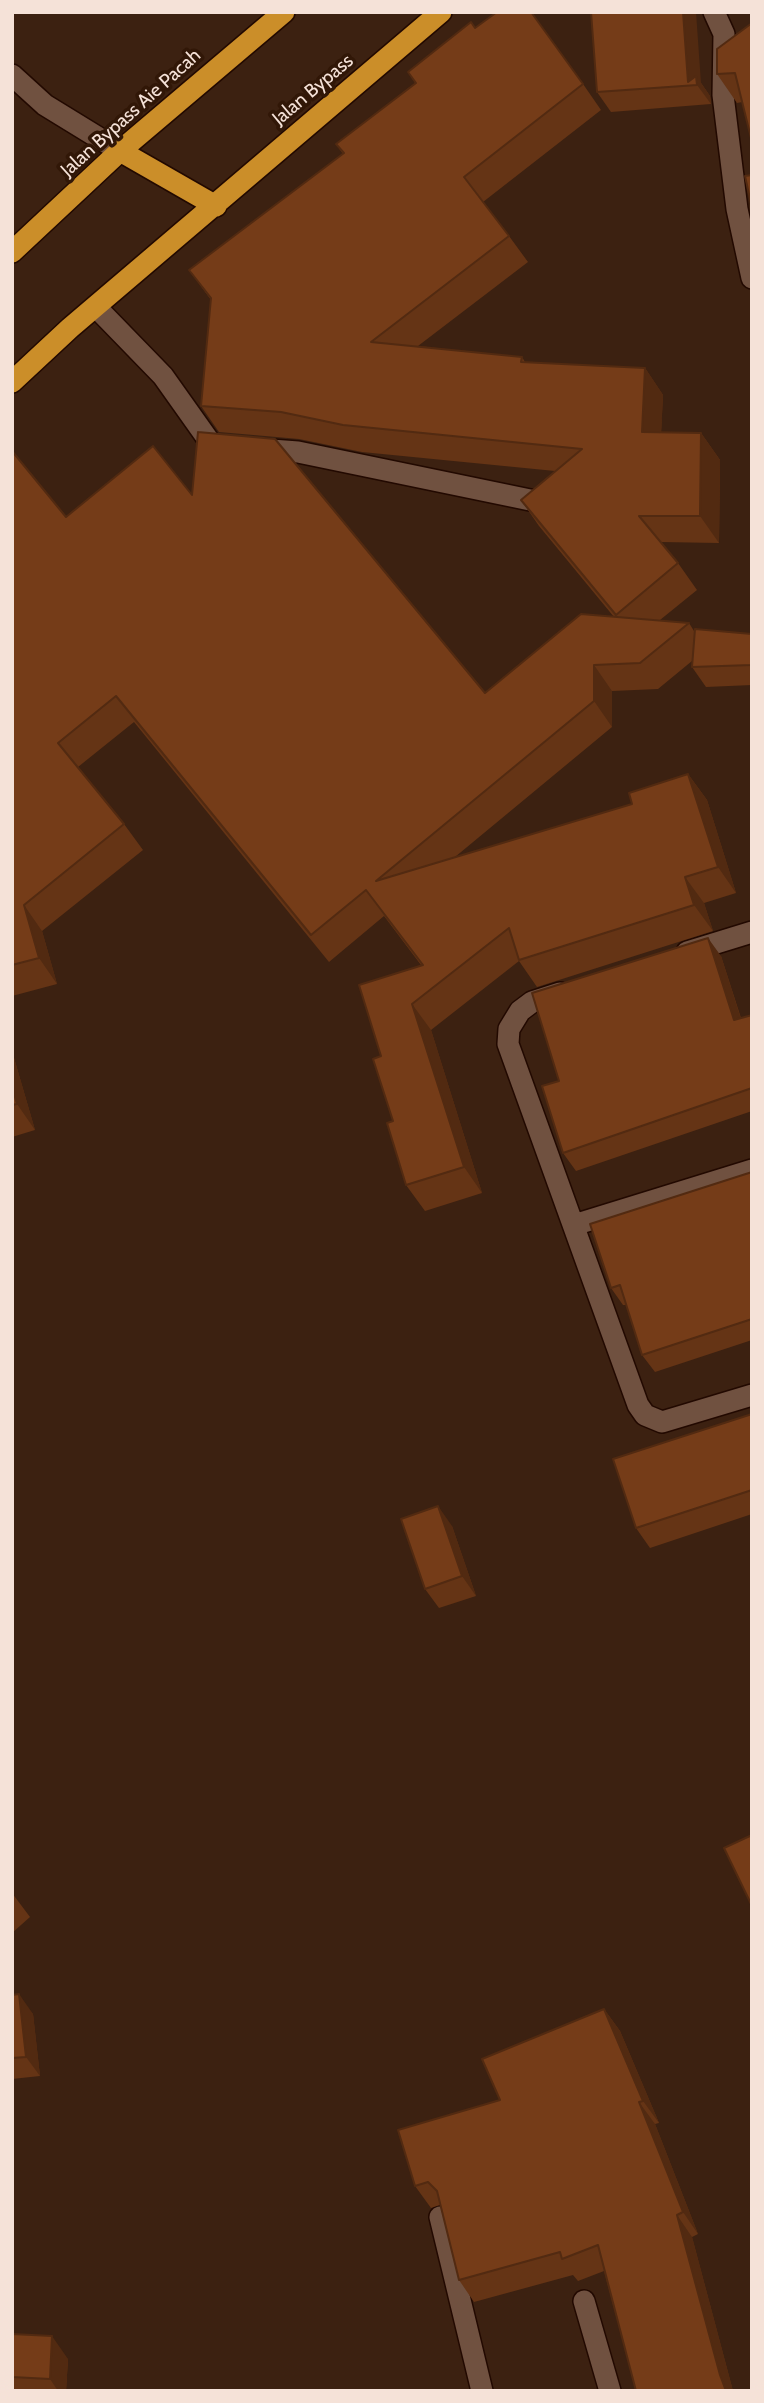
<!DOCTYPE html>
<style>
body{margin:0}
#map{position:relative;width:764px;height:2403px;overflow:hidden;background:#3c2111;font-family:Cabin,sans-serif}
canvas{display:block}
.frame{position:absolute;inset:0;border:14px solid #f5e2d8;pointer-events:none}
</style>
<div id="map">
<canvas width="764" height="2403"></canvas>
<div class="frame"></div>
</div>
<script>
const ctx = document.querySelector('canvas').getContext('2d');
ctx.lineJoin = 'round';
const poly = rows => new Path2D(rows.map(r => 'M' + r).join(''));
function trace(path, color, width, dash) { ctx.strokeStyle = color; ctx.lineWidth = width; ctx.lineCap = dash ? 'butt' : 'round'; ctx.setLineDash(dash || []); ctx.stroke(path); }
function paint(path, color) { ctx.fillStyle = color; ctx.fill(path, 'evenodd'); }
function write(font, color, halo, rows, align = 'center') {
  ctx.font = font + ' Cabin,sans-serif'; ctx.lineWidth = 7; ctx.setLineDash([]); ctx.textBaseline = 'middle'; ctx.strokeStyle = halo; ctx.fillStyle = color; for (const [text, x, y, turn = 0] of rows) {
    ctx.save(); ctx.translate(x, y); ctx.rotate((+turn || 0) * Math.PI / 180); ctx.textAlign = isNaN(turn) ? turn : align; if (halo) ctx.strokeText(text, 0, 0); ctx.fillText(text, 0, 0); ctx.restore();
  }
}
const minor = poly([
 [714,12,724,34,723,95,737,209,752,278],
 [12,75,45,105,120,151],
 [96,307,163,376,212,445,225,446],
 [258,449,298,452,535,501],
 [687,952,752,932],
 [560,993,532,1002,520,1011,509,1029,508,1044,638,1405,645,1415,662,1422,752,1395],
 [574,1225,752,1170],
 [440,2217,482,2391],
 [584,2301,610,2391]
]);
const highway = poly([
 [120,151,216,206],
 [12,252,120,151,284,12],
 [12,382,70,328,441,12]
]);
const wall = poly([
 [752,23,742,102,737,103,717,74],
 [475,28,583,84,601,110,483,202,509,236,528,262,418,346,522,357,525,362,645,368,663,395,661,433,701,433,720,460,719,543,661,542,678,563,697,590,660,620,689,623,694,631,752,634,752,685,706,687,692,667,692,661,658,689,612,691,612,727,455,857,632,804,688,774,707,800,736,893,704,903,713,931,537,987,519,961,431,1030,482,1193,425,1211,406,1185,393,1121,381,1056,421,965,384,916,329,962,134,722,78,767,124,824,143,850,42,931,57,984,12,996,12,451,66,517,192,495,485,693,614,617,539,526,521,500,555,471,362,452,299,439,219,432,201,406,211,300,189,270,343,154,336,144,415,83,408,72],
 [701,83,710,96,711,104,611,112,597,92],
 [721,956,741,1018,752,1015,752,1111,576,1171,563,1153,559,1081],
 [12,1051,35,1130,12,1137],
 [752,1172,752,1340,655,1372,642,1355,626,1305,623,1305,611,1288],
 [752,1414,752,1514,650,1548,636,1528],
 [452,1526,476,1596,439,1608,425,1589],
 [12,1893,30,1917,12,1933],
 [12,1995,33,2014,40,2076,12,2079],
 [604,2009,620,2031,659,2123,655,2124,698,2234,692,2237,733,2391,636,2391,604,2271,578,2281,573,2275,474,2302,459,2280,440,2205,431,2208,415,2186,500,2100],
 [12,2334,68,2359,66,2391,12,2391]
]);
const shadedWall = poly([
 [683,12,696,12,701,83,710,96,711,104,697,85,688,82],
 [645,368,663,395,660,459,642,432],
 [701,433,720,460,719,543,700,516],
 [594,665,612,691,612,727,594,701],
 [688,774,707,800,736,893,718,867],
 [685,877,704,903,713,931,694,905],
 [24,905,42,931,57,984,39,958],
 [708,938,721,956,747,1038,734,1020],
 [412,1004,431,1030,482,1193,464,1167],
 [12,1051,35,1130,17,1104,12,1087],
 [438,1506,452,1526,476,1596,462,1576],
 [19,1994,33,2014,40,2076,26,2057],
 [604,2009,620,2031,659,2123,643,2101],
 [639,2102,655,2124,698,2234,683,2212],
 [677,2215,692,2237,733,2391,726,2391,720,2375],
 [52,2336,68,2359,66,2391,58,2391,50,2379]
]);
const building = poly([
 [497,12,531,12,583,84,464,177,509,236,371,342,522,357,521,362,645,368,642,432,701,433,700,516,639,516,678,563,616,615,521,500,582,449,343,425,281,412,201,406,211,298,189,270,344,153,336,144,416,83,408,72,471,22,475,28,497,12],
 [591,12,683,12,688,82,696,76,697,85,597,92,591,12],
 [752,23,752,142,735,73,717,74,717,49,752,23],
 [752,175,752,208,745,176,752,175],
 [198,432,275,439,485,693,581,614,689,623,640,663,594,665,594,701,376,881,632,804,629,793,688,774,718,867,685,877,694,905,519,960,509,928,412,1004,464,1167,406,1185,387,1123,393,1121,373,1059,381,1056,359,985,423,965,366,890,311,935,116,696,58,743,124,824,24,905,39,958,12,965,12,451,66,517,153,446,192,495,198,432],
 [695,629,752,634,752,665,692,667,695,629],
 [708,938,734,1020,752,1015,752,1088,563,1153,542,1086,559,1081,532,993,708,938],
 [12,1087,17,1104,12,1105,12,1087],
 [752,1172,752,1319,642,1355,620,1285,611,1288,590,1224,752,1172],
 [752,1414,752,1490,636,1528,613,1459,752,1414],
 [438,1506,462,1576,425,1589,401,1519,438,1506],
 [752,1835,752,1906,724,1848,752,1835],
 [19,1994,26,2057,12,2058,12,1995,19,1994],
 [604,2009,643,2101,639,2102,683,2212,677,2215,720,2375,726,2391,636,2391,598,2245,562,2259,560,2252,459,2280,437,2191,428,2182,415,2186,398,2130,500,2100,482,2059,604,2009],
 [12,2334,52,2336,50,2379,12,2377,12,2334]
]);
const streetNames = [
 ["Jalan Bypass",313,90,-40],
 ["Jalan Bypass Aie Pacah",131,113,-42]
];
trace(minor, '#220900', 24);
trace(highway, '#220900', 24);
trace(minor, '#705140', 21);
trace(highway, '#cb8e29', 21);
paint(wall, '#653415');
paint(shadedWall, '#522a11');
paint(building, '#753c18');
trace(building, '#522a11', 2);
write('19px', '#f5e2d8', '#311707', streetNames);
</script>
